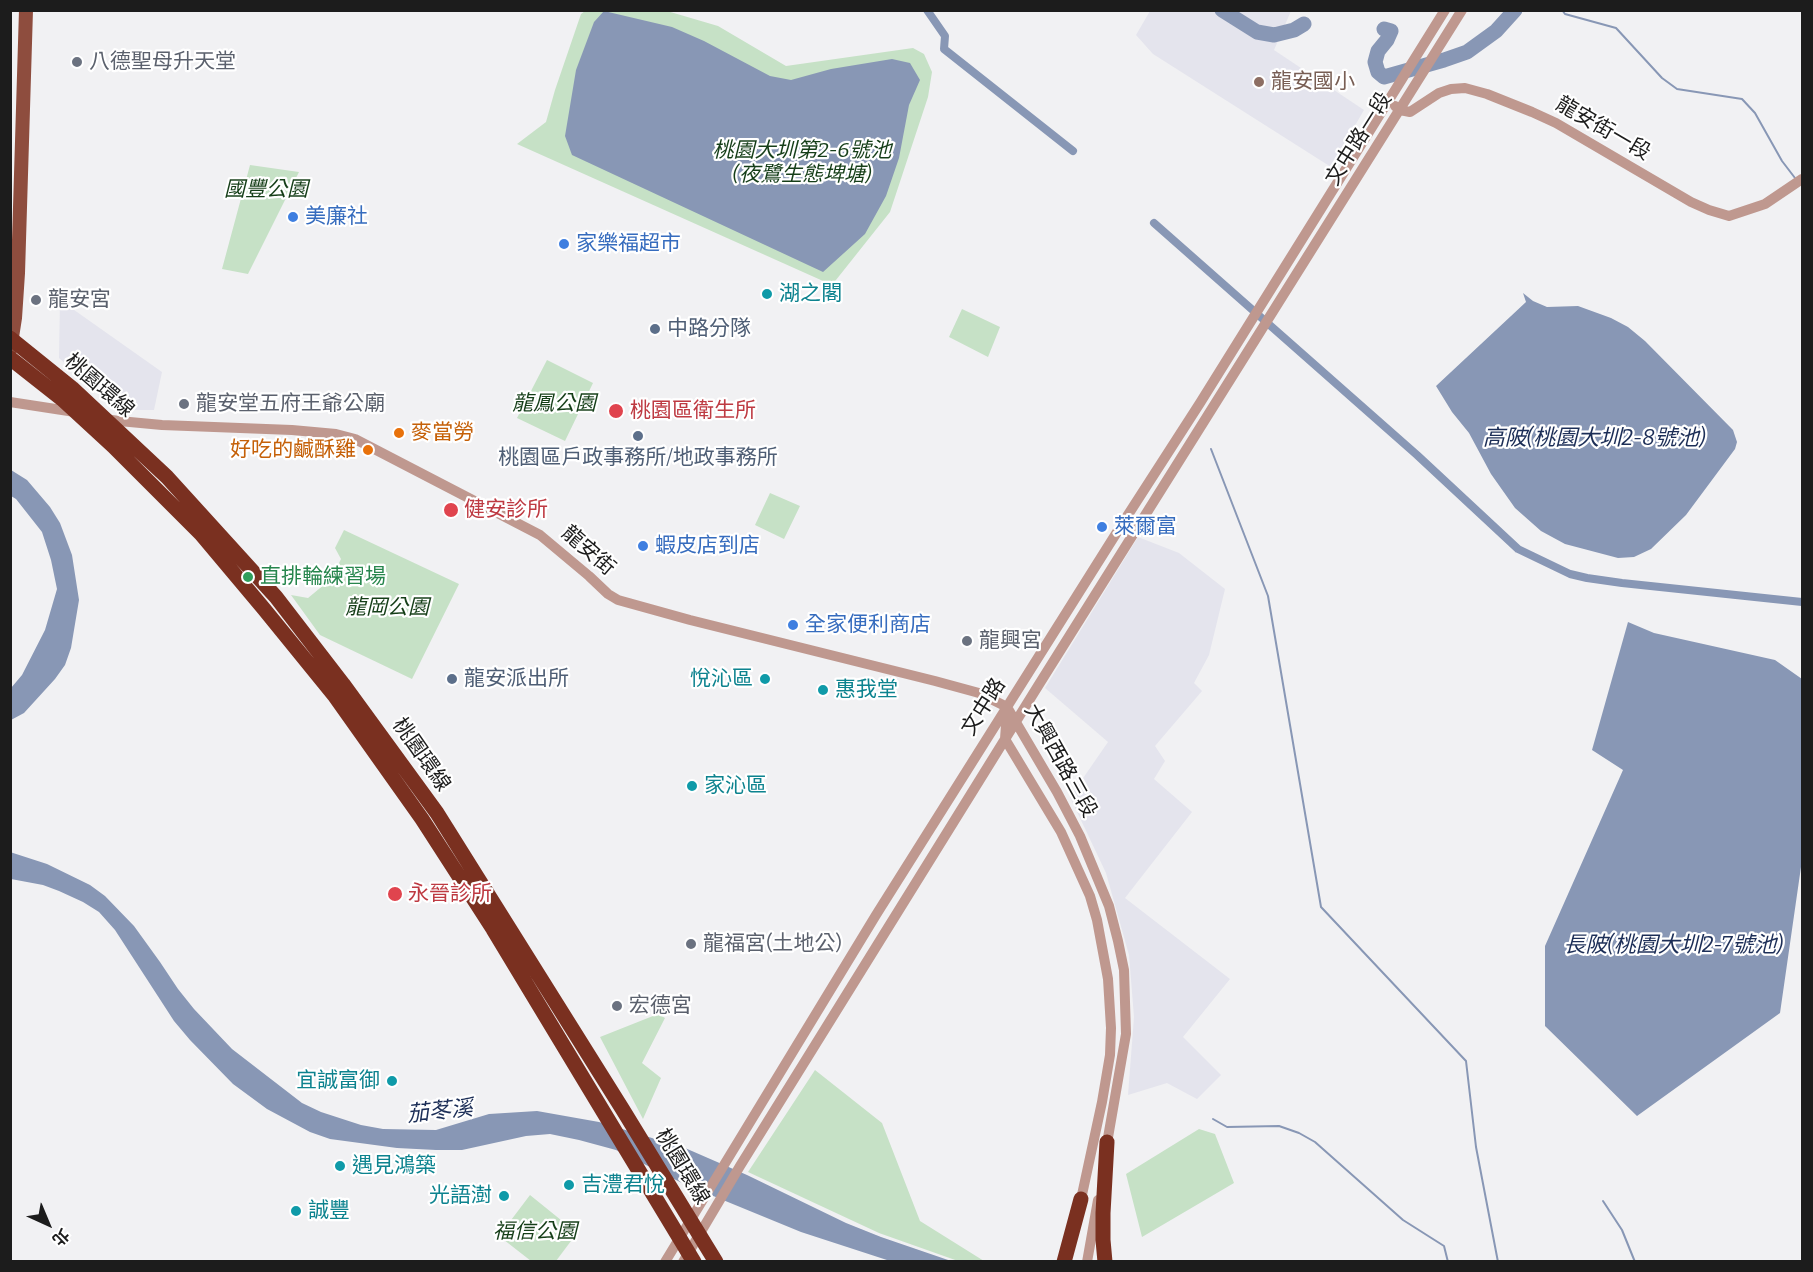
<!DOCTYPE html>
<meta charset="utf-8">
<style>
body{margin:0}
#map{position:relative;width:1813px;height:1272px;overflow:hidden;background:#f1f1f3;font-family:Bitter,"Noto Sans TC",serif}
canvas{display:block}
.frame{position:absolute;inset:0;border:12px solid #1c1c1c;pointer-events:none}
.north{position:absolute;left:18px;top:1194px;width:60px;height:60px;-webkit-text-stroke:4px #fff;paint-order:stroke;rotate:136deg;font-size:16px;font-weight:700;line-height:24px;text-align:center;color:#1c1c1c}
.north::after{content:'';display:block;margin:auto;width:21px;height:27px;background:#1c1c1c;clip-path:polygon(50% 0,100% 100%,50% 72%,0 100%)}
</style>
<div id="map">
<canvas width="1813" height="1272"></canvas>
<div class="frame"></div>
<div class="north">北</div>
</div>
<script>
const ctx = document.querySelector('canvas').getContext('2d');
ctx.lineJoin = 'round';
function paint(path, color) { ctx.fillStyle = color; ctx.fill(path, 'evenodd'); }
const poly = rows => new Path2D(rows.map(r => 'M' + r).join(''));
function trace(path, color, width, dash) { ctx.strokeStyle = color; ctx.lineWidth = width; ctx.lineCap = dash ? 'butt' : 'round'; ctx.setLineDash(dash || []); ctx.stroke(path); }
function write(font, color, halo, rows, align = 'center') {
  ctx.font = font + ' Bitter,"Noto Sans TC",serif'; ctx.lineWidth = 4.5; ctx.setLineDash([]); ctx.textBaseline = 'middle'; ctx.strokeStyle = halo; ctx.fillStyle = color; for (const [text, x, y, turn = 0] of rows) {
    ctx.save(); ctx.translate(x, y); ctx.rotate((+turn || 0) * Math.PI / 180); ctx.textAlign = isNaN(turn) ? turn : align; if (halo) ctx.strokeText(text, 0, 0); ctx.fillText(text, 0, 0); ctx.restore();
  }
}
const built = poly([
 [1150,11,1291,11,1274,50,1364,110,1331,167,1153,54,1136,35],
 [60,300,162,372,154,410,117,410,59,358],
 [1138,537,1179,553,1225,589,1209,655,1194,683,1202,691,1155,746,1165,761,1154,779,1192,812,1125,898,1230,979,1183,1037,1221,1075,1197,1099,1167,1083,1128,1095,1134,1017,1129,955,1106,873,1070,797,1108,742,1045,688]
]);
const green = poly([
 [585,11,667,11,718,26,786,66,913,48,924,54,932,72,928,97,890,212,832,285,517,144,546,122,555,90,581,14],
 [250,165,299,172,248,274,222,269],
 [962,309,1000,327,988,357,949,337],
 [547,360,593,383,565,441,517,418],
 [770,493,800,506,784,539,755,525],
 [344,530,459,584,412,679,320,635,291,595,308,598,331,579,341,559,335,548],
 [658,1014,665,1018,642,1063,661,1078,643,1119,600,1037],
 [815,1070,882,1123,920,1221,984,1261,958,1261,879,1233,748,1172],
 [1199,1129,1215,1134,1234,1183,1142,1237,1126,1174],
 [530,1195,577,1233,556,1261,531,1261,499,1236]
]);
const water = poly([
 [604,11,672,27,704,41,770,76,791,80,831,69,892,59,910,63,920,80,909,105,899,158,886,196,865,234,823,272,572,155,565,136,576,70,594,22],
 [1523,293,1533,301,1547,307,1578,306,1611,318,1628,327,1645,341,1733,430,1737,442,1735,449,1686,515,1651,549,1634,557,1618,558,1565,544,1541,531,1515,508,1491,474,1469,433,1452,412,1436,386,1526,302],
 [11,470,27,480,50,507,60,523,72,555,79,600,71,648,65,665,55,679,24,713,11,720,11,688,22,675,45,630,57,589,51,560,42,532,16,499,11,496],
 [1628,622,1654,633,1775,660,1802,679,1802,860,1780,1013,1637,1116,1545,1026,1545,946,1623,770,1592,750],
 [10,852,47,864,90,885,105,896,134,926,160,962,178,989,194,1009,232,1049,302,1103,321,1112,361,1125,383,1129,436,1130,489,1114,537,1111,599,1122,685,1148,747,1175,846,1223,881,1237,951,1261,890,1261,801,1232,684,1184,616,1150,579,1140,550,1134,526,1136,462,1150,436,1150,397,1148,330,1139,310,1132,267,1109,233,1084,190,1040,174,1021,115,930,99,912,83,902,59,891,43,885,11,879]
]);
const stream = poly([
 [1562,10,1565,14,1616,28,1662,78,1677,89,1742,99,1755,113,1782,161,1795,178],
 [1211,449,1268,596,1321,907,1466,1061,1476,1147,1498,1262],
 [1213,1119,1227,1127,1279,1126,1299,1133,1315,1142,1403,1220,1444,1246,1448,1262],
 [1603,1201,1622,1230,1635,1262]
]);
const canal = poly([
 [927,10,945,36,944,49,1073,151],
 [1154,223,1417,455,1518,549,1570,574,1587,578,1622,583,1802,602]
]);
const river = poly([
 [1222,10,1257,32,1274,35,1294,30,1304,24],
 [1384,29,1391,31,1387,40,1378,51,1375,62,1378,72,1384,77,1444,60,1467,52,1496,31,1515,10]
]);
const minor = poly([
 [1395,106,1400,110,1410,112,1439,93,1451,89,1465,88,1487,94,1532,112,1556,123,1691,202,1709,210,1729,216,1765,204,1802,179],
 [10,402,75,412],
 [105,419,119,421,162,425,292,430,336,434,355,439,540,535,589,576,608,594,618,600,690,620,935,681,979,693,1007,707],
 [1007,707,1057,792,1080,836,1109,906,1118,941,1124,970,1126,1034,1106,1149],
 [1007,710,1005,739,1061,832,1090,896,1097,920,1108,979,1111,1028,1110,1055,1102,1102,1080,1204],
 [665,1262,876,915,1124,521,1200,403,1445,10],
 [683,1262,740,1166,1038,686,1462,10],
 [1087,1262,1098,1200]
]);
const major = poly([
 [10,350,15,318,18,273,26,10]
]);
const highway = poly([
 [1064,1262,1081,1199],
 [1105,1262,1103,1240,1103,1213,1107,1142]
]);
const highwayBridge = poly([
 [10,338,72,388,167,477,276,597,343,684,437,813,623,1110,716,1262],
 [10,358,62,399,113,446,201,534,264,609,334,695,422,819,493,929,694,1262]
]);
const markers = [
 [77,62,6,"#6b7280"],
 [1259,82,6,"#8d6e63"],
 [293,217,6,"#3f7fe0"],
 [564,244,6,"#3f7fe0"],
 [767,294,6,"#0f9aa8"],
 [36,300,6,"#6b7280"],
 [655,329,6,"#5c6f8a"],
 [184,404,6,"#6b7280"],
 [616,411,8,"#e0444e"],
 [399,433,6,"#e8710a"],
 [638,436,6,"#5c6f8a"],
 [368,450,6,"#e8710a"],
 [451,510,8,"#e0444e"],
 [1102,527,6,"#3f7fe0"],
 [643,546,6,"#3f7fe0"],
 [248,577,6,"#2e9e5b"],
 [793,625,6,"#3f7fe0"],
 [967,641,6,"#6b7280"],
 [452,679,6,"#5c6f8a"],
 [765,679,6,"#0f9aa8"],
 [823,690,6,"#0f9aa8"],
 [692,786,6,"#0f9aa8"],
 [395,894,8,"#e0444e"],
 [691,944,6,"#6b7280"],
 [617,1006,6,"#6b7280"],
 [392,1081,6,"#0f9aa8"],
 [340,1166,6,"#0f9aa8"],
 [569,1185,6,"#0f9aa8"],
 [504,1196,6,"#0f9aa8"],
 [296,1211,6,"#0f9aa8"]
];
const worshipNames = [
 ["八德聖母升天堂",89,62],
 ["龍安宮",48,300],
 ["龍安堂五府王爺公廟",196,404],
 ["龍興宮",979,641],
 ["龍福宮(土地公)",703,944],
 ["宏德宮",629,1006]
];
const educationNames = [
 ["龍安國小",1271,82]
];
const streetNames = [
 ["龍安街一段",1603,129,30],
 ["文中路一段",1359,139,-58],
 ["桃園環線",99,386,41],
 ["龍安街",588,551,41],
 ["文中路",984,707,-58],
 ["桃園環線",421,755,55],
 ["大興西路三段",1060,761,61],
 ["桃園環線",682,1167,59]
];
const parkNames = [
 ["桃園大圳第2-6號池",802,151],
 ["(夜鷺生態埤塘)",802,175],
 ["國豐公園",266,190],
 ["龍鳳公園",554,404],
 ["龍岡公園",387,608],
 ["福信公園",535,1232]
];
const shopNames = [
 ["美廉社",305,217],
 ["家樂福超市",576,244],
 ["萊爾富",1114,527],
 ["蝦皮店到店",655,546],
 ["全家便利商店",805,625]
];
const cultureNames = [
 ["湖之閣",779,294],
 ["悅沁區",753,679,"right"],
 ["惠我堂",835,690],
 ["家沁區",704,786],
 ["宜誠富御",380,1081,"right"],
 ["遇見鴻築",352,1166],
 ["吉澧君悅",581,1185],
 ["光語澍",492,1196,"right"],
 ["誠豐",308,1211]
];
const serviceNames = [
 ["中路分隊",667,329],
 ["桃園區戶政事務所/地政事務所",638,458,"center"],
 ["龍安派出所",464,679]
];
const healthNames = [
 ["桃園區衛生所",630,411],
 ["健安診所",464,510],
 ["永晉診所",408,894]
];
const foodNames = [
 ["麥當勞",411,433],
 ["好吃的鹹酥雞",356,450,"right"]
];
const leisureNames = [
 ["直排輪練習場",260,577]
];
const waterNames = [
 ["高陂(桃園大圳2-8號池)",1594,439],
 ["長陂(桃園大圳2-7號池)",1673,946],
 ["茄苳溪",440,1112,-6]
];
paint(built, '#e4e4ed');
paint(green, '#c6e1c6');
paint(water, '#8897b5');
trace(stream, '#8897b5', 2);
trace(canal, '#8897b5', 8);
trace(river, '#8897b5', 15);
trace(minor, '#bf988f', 10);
trace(major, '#8e4d3e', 14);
trace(highway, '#7a3020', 15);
trace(highwayBridge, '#7a3020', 15);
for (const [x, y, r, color] of markers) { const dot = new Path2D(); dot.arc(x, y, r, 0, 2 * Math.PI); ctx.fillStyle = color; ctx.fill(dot); trace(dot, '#fff', 2); }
write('21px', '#5b616d', '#fff', worshipNames, 'left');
write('21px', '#785e54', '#fff', educationNames, 'left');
write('21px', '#1c1c1c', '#fff', streetNames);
write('italic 21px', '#153e18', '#fff', parkNames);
write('21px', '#366cbe', '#fff', shopNames, 'left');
write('21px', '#0d838f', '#fff', cultureNames, 'left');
write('21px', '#4e5e75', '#fff', serviceNames, 'left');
write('21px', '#be3a42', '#fff', healthNames, 'left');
write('21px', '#c56008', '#fff', foodNames, 'left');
write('21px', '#27864d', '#fff', leisureNames, 'left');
write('italic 22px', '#1c2e57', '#fff', waterNames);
</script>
